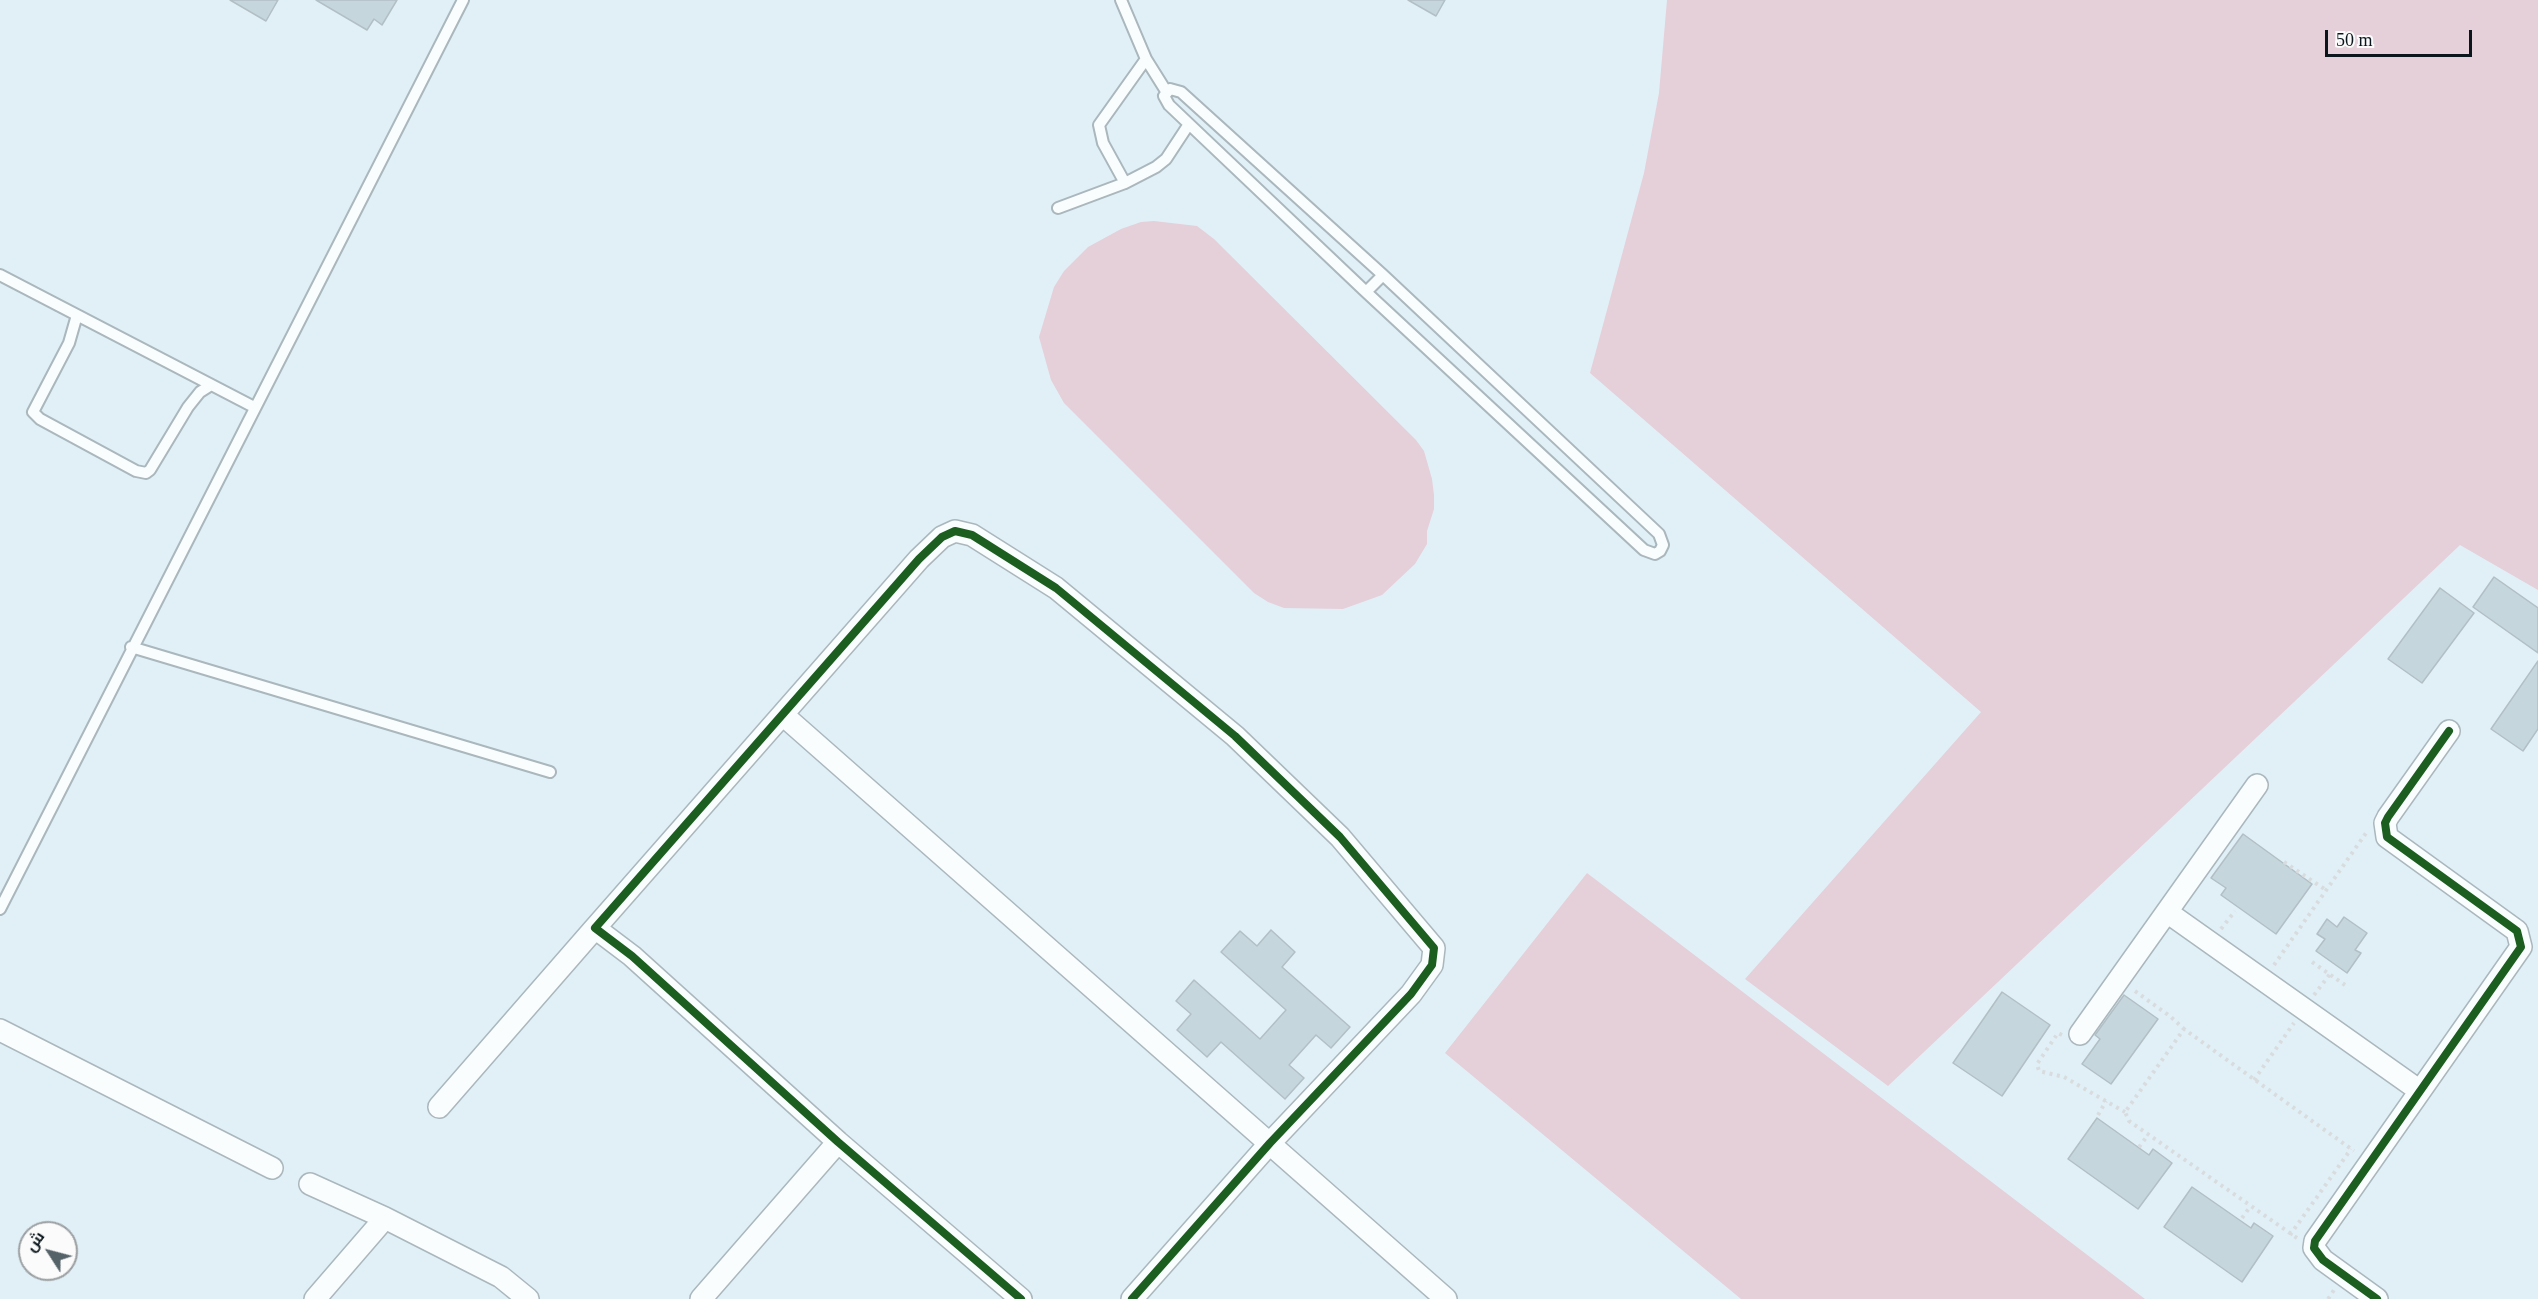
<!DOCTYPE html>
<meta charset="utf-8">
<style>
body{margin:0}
#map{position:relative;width:2538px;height:1299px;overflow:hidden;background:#e1f0f7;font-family:"Times New Roman",Cairo,serif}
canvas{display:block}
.north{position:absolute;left:18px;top:1221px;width:60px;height:60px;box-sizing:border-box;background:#fbfbfb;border:2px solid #9b9fa1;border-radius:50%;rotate:306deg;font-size:16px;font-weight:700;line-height:24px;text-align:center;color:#0a161b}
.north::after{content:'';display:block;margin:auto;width:21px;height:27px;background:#556268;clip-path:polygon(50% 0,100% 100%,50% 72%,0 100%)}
.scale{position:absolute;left:2325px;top:30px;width:147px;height:27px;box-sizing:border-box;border:3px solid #0a161b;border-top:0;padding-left:8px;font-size:18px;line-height:21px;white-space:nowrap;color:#0a161b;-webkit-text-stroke:4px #fbfbfb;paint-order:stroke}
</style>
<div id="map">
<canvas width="2538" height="1299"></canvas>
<div class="north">ش</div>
<div class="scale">50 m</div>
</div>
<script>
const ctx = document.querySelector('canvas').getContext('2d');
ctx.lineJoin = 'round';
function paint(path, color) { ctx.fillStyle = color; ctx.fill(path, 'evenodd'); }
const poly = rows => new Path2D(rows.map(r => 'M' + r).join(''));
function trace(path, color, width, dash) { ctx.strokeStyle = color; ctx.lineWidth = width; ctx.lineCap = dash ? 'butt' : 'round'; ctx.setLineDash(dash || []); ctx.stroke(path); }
const green = poly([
 [1667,0,2538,0,2538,590,2460,545,1888,1086,1745,979,1981,712,1590,373,1644,173,1659,93],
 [1154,221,1197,226,1214,239,1416,440,1424,451,1432,479,1434,495,1434,509,1427,531,1427,544,1415,564,1382,595,1343,609,1284,608,1268,602,1254,593,1064,403,1051,380,1039,337,1054,287,1064,271,1088,247,1121,229,1141,222],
 [1587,873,2145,1299,1741,1299,1445,1053]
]);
const building = poly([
 [230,0,278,0,266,21,230,0],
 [316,0,397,0,382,25,374,19,367,30,316,0],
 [1408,0,1445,0,1436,16,1408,0],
 [2494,577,2538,608,2538,653,2473,607,2494,577],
 [2440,588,2474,613,2422,683,2388,659,2440,588],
 [2538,661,2538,729,2523,751,2491,729,2538,661],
 [2243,834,2312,884,2276,934,2221,895,2226,888,2211,878,2243,834],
 [2344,917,2367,933,2355,950,2361,953,2347,973,2316,951,2325,939,2317,934,2327,919,2337,927,2344,917],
 [1271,930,1295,952,1282,967,1350,1027,1331,1048,1316,1035,1289,1065,1304,1078,1285,1099,1221,1042,1207,1057,1177,1030,1191,1014,1176,1001,1194,980,1260,1039,1286,1010,1221,952,1240,931,1257,946,1271,930],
 [2002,992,2050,1025,2002,1096,1953,1063,2002,992],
 [2124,995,2158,1019,2111,1084,2082,1064,2100,1039,2095,1035,2124,995],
 [2097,1118,2149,1155,2153,1149,2172,1163,2138,1209,2068,1159,2097,1118],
 [2192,1187,2251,1228,2254,1223,2273,1236,2242,1282,2164,1227,2192,1187]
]);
const path = poly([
 [2284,862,2326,890],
 [2221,929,2235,911],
 [2312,962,2345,985],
 [2274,965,2366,833],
 [2135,991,2171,1017,2184,1029],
 [2314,995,2330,974],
 [2062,1035,2058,1033,2037,1064,2039,1071,2064,1077,2125,1112],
 [2254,1080,2294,1023],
 [2098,1115,2106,1101],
 [2139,1147,2148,1135],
 [2242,1218,2250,1207],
 [2290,1235,2351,1149],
 [2297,1238,2129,1121,2125,1112,2128,1108,2184,1029,2354,1151],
 [2328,1299,2334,1290]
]);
const lane = poly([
 [1121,0,1146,59,1166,91],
 [1170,89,1181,92,1383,275,1659,534,1663,545,1660,551,1655,554,1644,550,1366,292,1169,105,1164,96,1170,89],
 [1125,183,1103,143,1099,125,1146,59],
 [1058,208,1125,183,1156,167,1166,159,1189,124],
 [0,275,254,407],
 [1366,292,1383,275],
 [77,315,69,343,33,412,40,419,136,471,146,473,150,470,188,407,200,392,211,385],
 [131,647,550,772],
 [0,909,463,0]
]);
const street = poly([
 [783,715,1446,1299],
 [2167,912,2420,1091],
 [0,1030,272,1168],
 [2080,1034,2257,785],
 [439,1107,595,928],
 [310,1184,385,1218],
 [315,1299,385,1218,501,1277,528,1299],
 [701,1299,838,1142],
 [1021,1299,838,1142,632,956,595,928,919,559,942,537,955,531,972,535,1056,588,1235,736,1340,837,1434,948,1432,965,1411,994,1270,1143,1132,1299],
 [2377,1299,2323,1260,2314,1248,2315,1241,2521,947,2517,931,2387,837,2385,823,2388,817,2449,731]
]);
const cycleway = poly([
 [1021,1299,838,1142,632,956,595,928,919,559,942,537,955,531,972,535,1056,588,1235,736,1340,837,1434,948,1432,965,1411,994,1270,1143,1132,1299],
 [2377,1299,2323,1260,2314,1248,2315,1241,2521,947,2517,931,2387,837,2385,823,2388,817,2449,731]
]);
paint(green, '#e5cfd9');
paint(building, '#c5d6dd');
trace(building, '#b2bfc5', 1.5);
trace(lane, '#aab7bd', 14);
trace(street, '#aab7bd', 24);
trace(path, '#d8dcde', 4, [3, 4.5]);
trace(lane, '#fafdfe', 10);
trace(street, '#fafdfe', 21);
trace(cycleway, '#1b5e20', 8);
</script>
